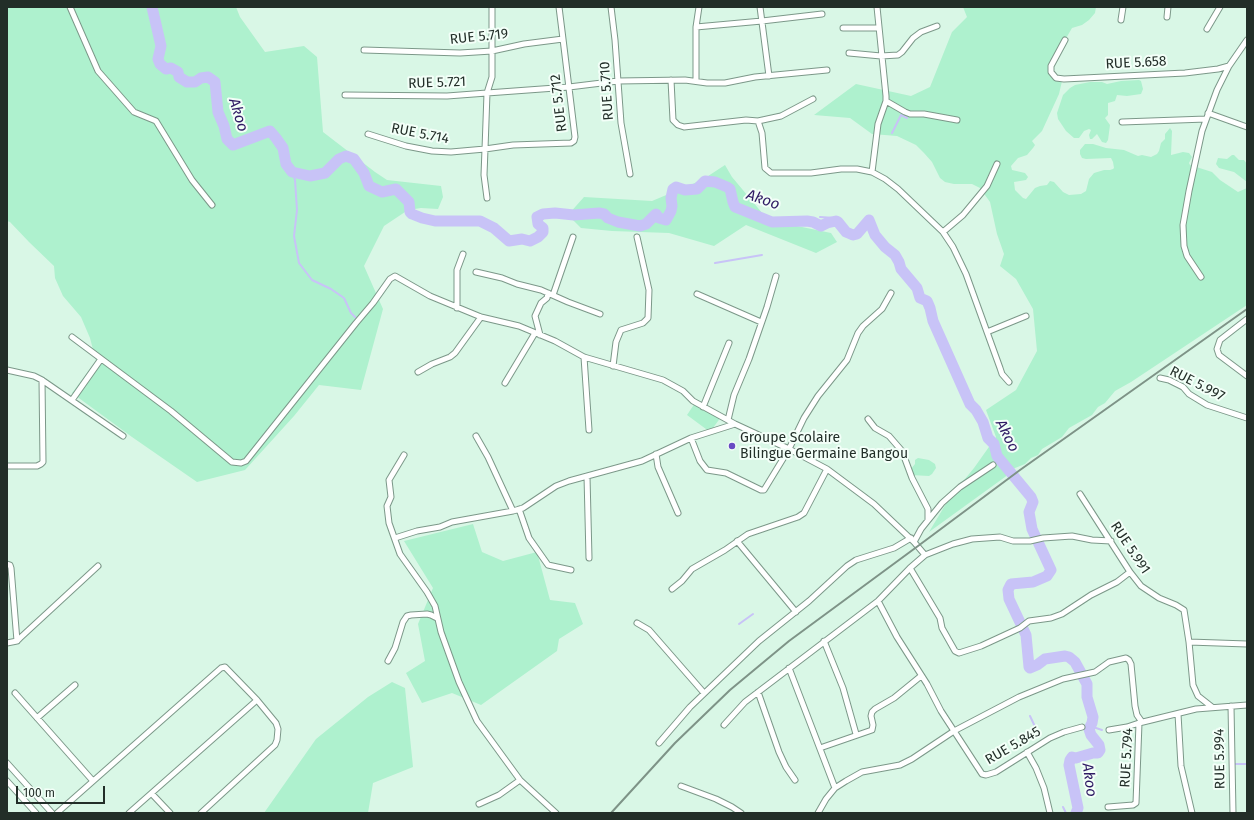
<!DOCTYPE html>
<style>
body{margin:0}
#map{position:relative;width:1254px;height:820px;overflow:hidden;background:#d9f7e6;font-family:"Fira Sans",sans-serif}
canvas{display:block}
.frame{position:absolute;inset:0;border:8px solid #222e28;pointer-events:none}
.scale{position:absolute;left:16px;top:786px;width:89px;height:18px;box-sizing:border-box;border:2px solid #222e28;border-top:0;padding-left:5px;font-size:12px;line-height:14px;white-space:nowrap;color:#222e28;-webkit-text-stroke:3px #f3fff8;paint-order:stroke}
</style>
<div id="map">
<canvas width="1254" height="820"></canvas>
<div class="frame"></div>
<div class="scale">100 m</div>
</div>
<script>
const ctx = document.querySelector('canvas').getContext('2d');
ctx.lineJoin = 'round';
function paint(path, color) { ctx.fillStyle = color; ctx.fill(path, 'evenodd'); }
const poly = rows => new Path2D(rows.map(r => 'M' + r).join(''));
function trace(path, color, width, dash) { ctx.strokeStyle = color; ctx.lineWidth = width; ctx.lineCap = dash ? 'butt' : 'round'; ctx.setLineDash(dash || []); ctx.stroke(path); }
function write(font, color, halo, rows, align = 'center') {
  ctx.font = font + ' "Fira Sans",sans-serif'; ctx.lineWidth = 4; ctx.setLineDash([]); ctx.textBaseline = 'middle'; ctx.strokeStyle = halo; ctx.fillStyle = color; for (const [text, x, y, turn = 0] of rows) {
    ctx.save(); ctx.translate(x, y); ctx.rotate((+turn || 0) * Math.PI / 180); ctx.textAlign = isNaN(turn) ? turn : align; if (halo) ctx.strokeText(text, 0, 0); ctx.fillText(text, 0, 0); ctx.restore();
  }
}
const green = poly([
 [7,7,236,7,240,17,265,52,304,46,317,57,323,132,375,172,387,180,441,186,443,197,438,209,421,208,408,210,384,226,364,266,383,309,361,390,319,385,294,416,245,470,197,482,132,437,72,393,96,361,90,338,81,317,63,296,55,278,54,266,29,242,10,222,7,221],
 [963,7,1096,7,1095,13,1089,20,1082,25,1072,28,1058,52,1051,73,1062,81,1059,94,1042,131,1032,141,1035,145,1033,148,1027,155,1018,158,1011,166,1012,170,1025,173,1028,177,1026,180,1014,182,1015,190,1023,198,1026,199,1035,188,1040,186,1047,185,1050,181,1054,182,1063,192,1069,195,1081,194,1086,191,1089,179,1094,173,1104,170,1110,170,1113,169,1114,168,1113,162,1111,158,1086,159,1082,158,1080,154,1080,150,1085,144,1093,144,1106,148,1124,150,1138,156,1142,155,1151,157,1157,154,1159,151,1161,143,1165,139,1165,134,1170,128,1172,131,1171,155,1183,152,1189,153,1192,157,1189,163,1190,165,1212,172,1220,180,1238,192,1247,188,1247,305,1131,382,1115,391,1105,403,1098,407,1092,415,1069,428,1062,437,1042,449,1038,455,1031,458,1025,464,1015,468,1005,477,929,532,950,497,974,468,996,437,986,410,1016,390,1037,351,1033,309,1016,279,1000,266,1004,254,997,234,990,202,980,188,972,184,954,184,945,182,940,178,932,162,924,153,916,145,897,136,872,134,850,118,814,115,856,84,911,96,930,87,952,32,967,17],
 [1139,80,1141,81,1143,89,1141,94,1127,96,1117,95,1115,101,1108,103,1108,115,1105,118,1110,125,1108,140,1106,143,1102,142,1097,134,1092,139,1090,139,1089,135,1091,130,1089,129,1084,131,1079,138,1074,138,1066,131,1058,119,1057,113,1063,95,1070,88,1075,85,1090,82,1102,82,1107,84,1121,81],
 [1232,155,1234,155,1239,160,1244,160,1247,164,1247,182,1234,172,1219,168,1216,164,1218,158,1227,159],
 [725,165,732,177,768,220,831,233,837,242,816,253,746,225,714,246,669,233,612,231,581,228,568,215,584,197,652,201,702,180],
 [697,400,721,417,710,432,687,415],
 [918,458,929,460,935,464,936,468,932,474,929,476,911,475,910,470,915,464,915,460],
 [473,524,482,552,503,561,537,552,550,600,575,603,583,624,559,639,557,651,481,705,452,693,422,703,406,673,425,661,418,624,433,588,404,541],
 [392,682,405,688,413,767,373,783,368,813,264,813,316,739,368,697]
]);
const stream = poly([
 [892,133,901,115,907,118],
 [292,172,295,180,297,210,294,236,299,263,312,280,331,289,344,298,351,313,356,318],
 [820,217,835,218,836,221],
 [715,263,762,255],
 [739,624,753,614],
 [1030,716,1038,733],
 [1090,726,1102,730],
 [1234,764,1247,764],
 [1063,807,1066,813]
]);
const river = poly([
 [152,7,161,46,158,59,160,64,166,69,171,68,178,72,179,77,187,82,195,82,201,78,208,77,215,82,218,112,224,126,227,139,233,145,270,131,276,138,283,148,286,164,292,172,310,176,325,173,339,159,346,156,354,159,364,173,369,186,382,192,396,189,409,202,410,212,412,214,422,218,435,221,480,221,494,228,509,241,522,239,530,241,538,237,543,232,543,228,538,224,537,217,543,214,555,213,574,215,599,213,604,214,608,218,618,222,640,226,646,224,656,214,659,218,666,220,671,211,672,206,671,198,673,189,676,187,685,190,697,189,705,181,715,182,727,187,730,189,733,202,735,207,772,222,807,221,813,222,821,226,827,223,836,221,838,222,846,232,853,235,857,234,869,220,875,235,885,247,895,255,899,262,901,269,917,288,920,298,927,301,930,308,933,321,970,404,976,410,983,422,988,438,994,444,997,456,1031,497,1033,502,1029,512,1032,529,1051,570,1047,576,1033,582,1011,584,1008,590,1009,599,1026,635,1029,667,1030,668,1037,665,1045,659,1065,656,1069,657,1075,662,1087,684,1087,697,1093,717,1092,723,1089,729,1091,735,1099,745,1100,750,1098,753,1093,753,1076,758,1072,757,1070,760,1069,765,1078,808,1076,813]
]);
const street = poly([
 [70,7,98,71,134,112,156,121,192,180,212,205],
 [611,7,615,40,621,123,630,174],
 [760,7,769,76],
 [1167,17,1168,7],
 [1121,20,1123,7],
 [696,27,762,21,822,14],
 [843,28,879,28],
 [1207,29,1220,7],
 [1065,40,1051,66,1051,72,1056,78,1064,79,1185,73,1218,69,1229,66,1247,40],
 [364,50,460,53,492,51,524,44,563,39,559,7],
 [849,53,881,56,898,55,902,52,913,38,921,32,937,26],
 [671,80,673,120,678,125,684,127,746,120,758,121,762,133,765,168,771,173,811,173,841,169,857,169,872,172,885,179,898,189,943,232,953,247,966,274,1000,368,1002,374,1009,382],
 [696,81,696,27,699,7],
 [345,95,447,96,487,93,492,77,492,7],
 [886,101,905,112,910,114,924,114,957,120],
 [1208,113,1247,127],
 [758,121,781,116,813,99],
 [1122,122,1206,119],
 [368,134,406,146,432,151,451,152,485,149,487,93,569,87,618,81,685,80,707,83,725,83,755,77,827,70],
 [872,172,878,124,886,101,886,96,877,7],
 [487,198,484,175,485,149,513,145,571,143,574,141,575,137,563,39],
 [943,232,963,215,987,186,997,164],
 [476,272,502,278,517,284,541,290,568,302,600,314],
 [1201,277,1187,256,1184,246,1183,225,1189,191,1202,131,1217,90,1229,66],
 [697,294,761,322],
 [553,295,573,237],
 [457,308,457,270,463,254],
 [1247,319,1220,340,1217,349,1219,355,1247,376],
 [987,332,1026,316],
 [540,335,535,316,541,303,547,298,548,293],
 [72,337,171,411,232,462,241,463,246,461,356,323,373,303,390,279,395,276,430,296,481,317,519,326,555,341,584,357,663,380,683,391,693,401,735,424,789,449,827,469,874,504,914,542,925,555],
 [584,357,589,430],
 [613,366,616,342,621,330,643,323,648,318,649,290,637,237],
 [7,370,34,376,42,380,123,436],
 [418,372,432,364,450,357,455,353,481,317],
 [1160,378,1169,380,1183,387,1189,394,1207,405,1247,418],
 [505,383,535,333],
 [72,400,101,359],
 [703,407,729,343],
 [868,419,875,428,889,436,902,451,912,478,928,509,928,520],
 [728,420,734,395,749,359,767,307,776,276],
 [476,436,488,457,513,511],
 [691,438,700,461,707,470,726,473,761,490,764,490,789,449,804,418,818,396,847,360,858,333,863,326,882,309,891,293],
 [656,454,658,467,678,513],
 [404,455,389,480,391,497,387,506,389,523,400,554,427,592,435,606,441,632,459,682,477,721,520,780,556,813],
 [7,466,37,466,41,464,43,462,42,380],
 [587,476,589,558],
 [1080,494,1130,572,1141,586,1159,598,1176,605,1184,610,1189,642,1193,685,1198,696,1212,707],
 [519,509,529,538,548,565,571,570],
 [395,538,417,531,440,527,452,522,513,511,523,508,556,486,569,481,642,461,691,438,735,424],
 [737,541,796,612],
 [914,542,921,529,942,503,960,487,993,465],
 [7,564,10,565,11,568,17,641],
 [910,568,940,618,942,628,955,651,959,653,981,646,1020,628,1029,621,1051,618,1062,614,1091,595,1117,582,1130,572],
 [672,589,682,581,692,569,725,550,748,534,798,517,804,513,827,469],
 [878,601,897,637,927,684,941,711,982,774,986,775,996,772,1050,738,1064,732,1082,727],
 [637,623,649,630,704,693],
 [824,641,843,688,856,734],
 [1189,642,1247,644],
 [7,643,17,641,20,638,98,566],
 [388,661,395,648,403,622,407,616,411,615,427,614,431,615,437,618],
 [789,668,835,788,826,799,818,813],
 [758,692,779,752,786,767,795,780],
 [15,693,93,781],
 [1231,706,1233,813],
 [1178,714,1181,766,1192,813],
 [37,718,75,685],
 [724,725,745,702,878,601,910,568,925,555,953,544,972,539,1000,537,1013,541,1030,541,1043,538,1072,536,1092,540,1111,541],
 [1109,730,1127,727,1139,723],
 [659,743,690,707,759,641,809,601,847,566,856,560,894,548,911,538],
 [820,748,872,730,873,725,871,716,872,712,875,709,894,698,921,676],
 [1027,752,1036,768,1044,788,1050,813],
 [7,763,52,813],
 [7,781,36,813],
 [681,786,716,799,732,807,741,813],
 [835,788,846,781,862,772,900,765,912,759,954,731,1019,697,1063,679,1095,672,1109,662,1126,658,1129,660,1131,664,1135,706,1137,715,1142,722],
 [152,794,170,813],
 [479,804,499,795,520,780],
 [1108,807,1133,805,1136,803,1139,723,1196,709,1247,705],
 [57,813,221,668,225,667,257,700,276,723,278,729,277,740,275,745,201,813],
 [129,813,257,700]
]);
const rail = poly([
 [611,813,675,743,730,690,789,641,918,546,1020,470,1247,309]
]);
const markers = [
 [732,446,4,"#674ac3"]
];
const streetNames = [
 ["RUE 5.719",479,37,-6],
 ["RUE 5.658",1136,63,-3],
 ["RUE 5.721",437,83,-2],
 ["RUE 5.710",607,91,-94],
 ["RUE 5.712",559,103,-97],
 ["RUE 5.714",420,134,11],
 ["RUE 5.997",1197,384,27],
 ["RUE 5.991",1130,548,56],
 ["RUE 5.845",1013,746,-30],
 ["RUE 5.794",1127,758,-87],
 ["RUE 5.994",1220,759,-91]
];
const poiNames = [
 ["Groupe Scolaire",740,438],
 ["Bilingue Germaine Bangou",740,454]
];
const waterNames = [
 ["Akoo",238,115,73],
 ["Akoo",763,200,19],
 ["Akoo",1007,436,63],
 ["Akoo",1089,780,82]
];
paint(green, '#aef1ce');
trace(stream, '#c8c3f7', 2);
trace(river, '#c8c3f7', 11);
trace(street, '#7c9889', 7);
trace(street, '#fff', 5);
trace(rail, '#7e9387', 2);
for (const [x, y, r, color] of markers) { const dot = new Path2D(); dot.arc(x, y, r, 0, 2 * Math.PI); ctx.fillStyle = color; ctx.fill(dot); trace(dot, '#f3fff8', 1.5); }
write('14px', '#222e28', '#f3fff8', streetNames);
write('14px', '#222e28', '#f3fff8', poiNames, 'left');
write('italic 15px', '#2f1b64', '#f3fff8', waterNames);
</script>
